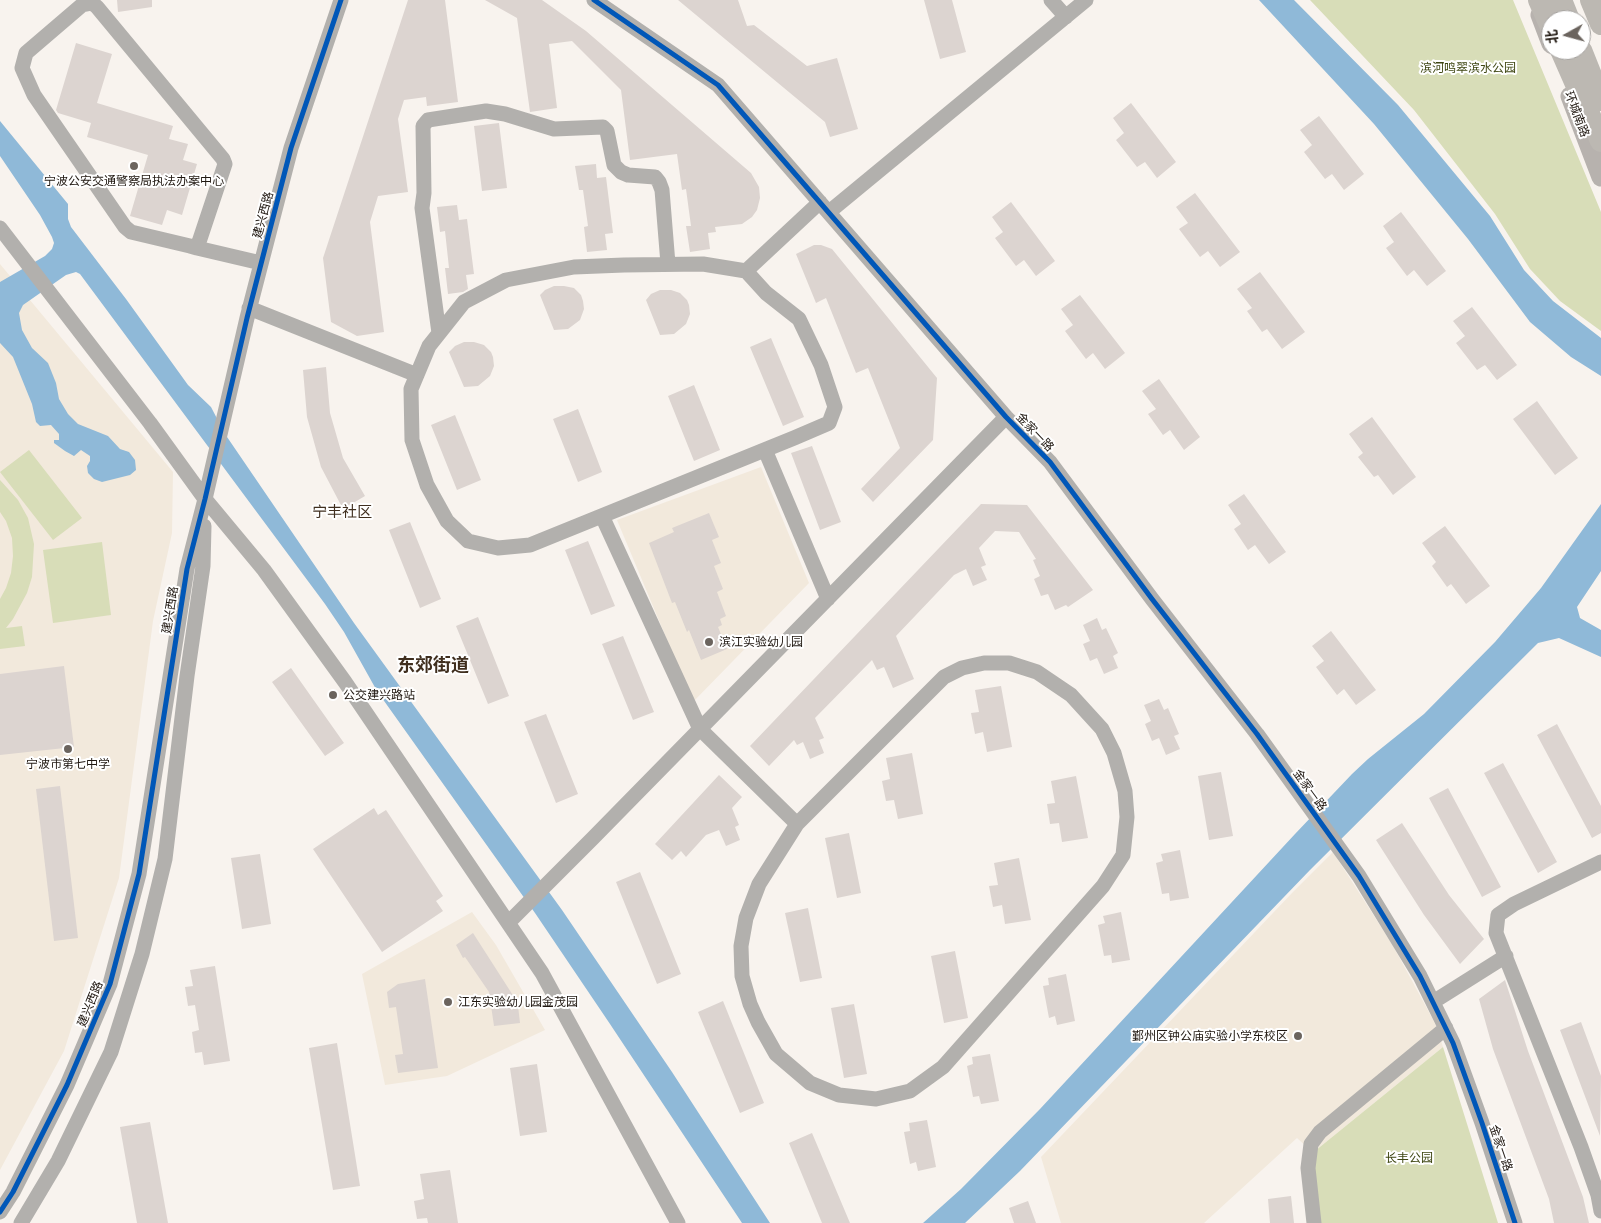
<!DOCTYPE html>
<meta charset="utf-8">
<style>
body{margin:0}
#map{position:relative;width:1601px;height:1223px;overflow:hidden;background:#f8f3ee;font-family:Barlow,"Noto Sans SC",sans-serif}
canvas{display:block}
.north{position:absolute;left:1541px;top:10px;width:50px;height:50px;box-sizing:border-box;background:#fff;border:1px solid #a5a29f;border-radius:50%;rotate:263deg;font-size:14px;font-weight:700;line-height:20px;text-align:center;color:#1f1710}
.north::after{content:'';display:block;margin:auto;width:18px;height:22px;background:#6b645e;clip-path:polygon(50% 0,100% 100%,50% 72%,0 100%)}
</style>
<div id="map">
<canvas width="1601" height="1223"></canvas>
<div class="north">北</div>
</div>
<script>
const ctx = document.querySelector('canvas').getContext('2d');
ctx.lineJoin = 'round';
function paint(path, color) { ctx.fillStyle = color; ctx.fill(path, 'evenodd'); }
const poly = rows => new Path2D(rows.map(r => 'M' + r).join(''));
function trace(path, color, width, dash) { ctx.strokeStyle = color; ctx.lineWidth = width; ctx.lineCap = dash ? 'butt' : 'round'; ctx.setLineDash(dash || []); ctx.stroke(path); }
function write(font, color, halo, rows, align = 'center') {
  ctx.font = font + ' Barlow,"Noto Sans SC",sans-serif'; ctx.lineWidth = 4; ctx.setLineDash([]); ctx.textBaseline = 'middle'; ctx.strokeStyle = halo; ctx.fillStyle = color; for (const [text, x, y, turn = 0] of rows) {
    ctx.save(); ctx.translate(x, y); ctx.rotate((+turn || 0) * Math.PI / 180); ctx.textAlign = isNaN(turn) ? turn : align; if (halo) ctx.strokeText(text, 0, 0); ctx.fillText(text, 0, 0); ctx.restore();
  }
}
const education = poly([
 [0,264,173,472,172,533,153,621,119,878,64,1051,0,1170],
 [761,467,809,583,693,702,617,520],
 [1333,852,1392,944,1436,1025,1443,1047,1310,1155,1309,1149,1297,1138,1204,1223,1061,1223,1041,1157,1292,893],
 [472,912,496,945,545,1030,447,1076,385,1085,362,974]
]);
const green = poly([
 [1310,0,1513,0,1601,212,1601,331,1560,301,1530,269,1495,214,1414,110],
 [29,450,82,518,53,540,0,472],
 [0,480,18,500,28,518,34,544,32,577,27,593,13,619,6,628,22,626,25,646,0,649,0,599,6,588,11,573,13,556,12,538,6,521,0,512],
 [102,542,111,615,53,623,43,550],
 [1443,1047,1498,1223,1320,1223,1310,1155]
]);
const water = poly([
 [1259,0,1294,0,1398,105,1490,216,1524,270,1553,301,1601,338,1601,376,1571,357,1530,322,1468,239,1374,124],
 [0,121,68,204,68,219,71,227,126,299,188,385,211,407,225,434,354,623,562,910,672,1072,770,1223,742,1223,610,1024,535,913,377,691,344,632,325,604,80,274,76,272,66,275,23,305,19,313,22,330,32,348,48,363,56,383,59,399,68,414,78,424,108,436,120,449,129,452,135,460,136,470,130,475,102,482,94,479,88,473,87,466,90,461,90,456,81,450,74,456,65,451,54,443,54,440,59,440,59,434,51,425,40,426,36,422,32,404,13,357,0,343,0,282,45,256,52,249,54,243,52,237,40,215,0,156],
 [1601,504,1601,571,1577,607,1580,618,1601,630,1601,657,1559,638,1538,643,1310,870,1020,1171,965,1223,923,1223,961,1189,1040,1109,1295,834,1352,774,1368,759,1424,714,1495,642,1541,588]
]);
const building = poly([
 [117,0,152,0,152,7,118,12],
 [408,0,445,0,458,102,427,106,426,97,404,100,398,119,408,192,378,196,370,222,384,332,357,336,331,322,323,258],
 [485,0,542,0,586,31,751,173,759,187,760,198,757,210,752,217,742,224,715,227,716,232,708,233,710,249,690,252,686,226,691,226,686,189,682,190,677,154,630,160,621,90,572,41,549,44,557,108,530,112,517,18],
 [678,0,738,0,747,26,754,25,807,66,837,58,858,129,830,137,825,122],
 [924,0,952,0,966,52,940,59],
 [76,43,112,54,97,103,173,126,169,139,188,144,183,160,197,164,182,215,167,210,162,225,130,216,148,155,87,137,91,123,58,113,56,110],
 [1131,103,1176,162,1157,178,1145,162,1137,167,1116,140,1124,133,1113,118],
 [1319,116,1364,174,1344,190,1332,174,1325,179,1304,152,1312,145,1300,130],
 [499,123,507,188,482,191,474,126],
 [596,164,597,178,606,177,613,233,605,234,607,250,587,252,584,227,588,226,583,190,579,190,575,166],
 [1195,193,1240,252,1220,267,1208,251,1200,257,1179,229,1188,223,1176,207],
 [1011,202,1055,261,1036,276,1024,260,1016,266,995,238,1003,232,992,217],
 [457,205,459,220,467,219,474,274,466,275,468,289,463,292,448,294,445,268,449,268,445,231,440,232,437,207],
 [1401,212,1446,271,1427,286,1414,270,1407,276,1386,248,1394,242,1383,226],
 [814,245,821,245,832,249,937,378,933,440,873,502,861,489,900,448,868,368,856,373,826,298,816,303,796,254],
 [1260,272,1305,332,1282,349,1267,329,1262,332,1247,311,1252,308,1237,289],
 [554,286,564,286,574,288,581,295,583,301,584,309,580,320,568,329,554,330,540,295,545,290],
 [660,290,671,290,680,293,687,300,689,305,690,314,686,324,674,334,660,335,646,300,651,294],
 [1080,295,1125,353,1105,369,1093,353,1086,359,1065,331,1073,325,1061,309],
 [1472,307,1517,365,1497,380,1485,365,1477,370,1456,343,1465,336,1453,321],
 [771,338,804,417,783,426,750,347],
 [464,342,474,342,484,345,491,352,493,357,494,366,490,376,478,386,464,387,449,352,455,346],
 [326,367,330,413,343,458,365,496,343,509,321,467,307,417,303,370],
 [1159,379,1200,437,1184,450,1170,430,1163,435,1148,414,1156,409,1142,391],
 [694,385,720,450,694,461,668,396],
 [1537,401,1578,458,1555,475,1513,419],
 [578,409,602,472,578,482,553,419],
 [455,415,481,480,457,490,431,425],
 [1372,417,1416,477,1393,495,1378,475,1374,477,1358,457,1363,453,1349,434],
 [812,446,841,522,820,530,791,453],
 [1244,494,1286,552,1269,564,1255,545,1248,550,1234,529,1241,524,1228,505],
 [981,504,1027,505,1093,590,1068,607,1066,605,1055,610,1048,594,1041,596,1034,579,1040,576,1033,560,1036,559,1019,532,995,531,979,548,986,565,981,567,987,580,973,586,966,569,954,575,896,636,914,679,893,688,884,667,877,670,872,660,815,718,824,738,819,740,824,753,810,759,803,742,797,745,794,740,769,766,750,746],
 [709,513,719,537,712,540,721,563,714,566,723,589,717,592,726,616,720,619,722,625,718,627,727,649,701,660,689,630,687,632,675,602,672,603,649,543,674,532,672,528],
 [410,522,441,599,420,608,389,530],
 [1445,526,1490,586,1466,604,1451,584,1447,587,1432,566,1436,562,1422,543],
 [588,541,615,606,591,615,565,550],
 [478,617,509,696,488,704,456,626],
 [1097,618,1102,630,1106,628,1118,653,1113,656,1118,668,1104,674,1097,658,1090,661,1083,644,1090,641,1083,625],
 [1331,631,1376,690,1356,705,1344,689,1337,695,1316,667,1324,661,1312,646],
 [623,636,654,712,633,720,602,644],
 [64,666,74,747,0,755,0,674],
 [291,668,344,743,325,756,272,682],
 [1001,686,1012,747,987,752,983,732,975,734,971,713,979,712,975,690],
 [1159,699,1164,710,1168,708,1179,734,1174,736,1180,749,1166,755,1159,738,1152,741,1145,724,1151,721,1144,705],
 [546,714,578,794,556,803,524,722],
 [1557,724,1601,806,1601,833,1592,838,1537,735],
 [912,753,923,814,898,819,894,800,886,801,882,781,890,779,886,758],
 [1503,763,1557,862,1538,873,1484,773],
 [1221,772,1233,836,1209,840,1198,776],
 [719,775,742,797,732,808,739,825,735,827,740,840,726,846,719,830,706,835,686,857,681,851,672,860,655,844],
 [1076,776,1088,838,1062,842,1059,823,1050,824,1047,804,1055,803,1051,781],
 [60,786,78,938,54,941,36,789],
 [1448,788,1501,887,1482,897,1429,798],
 [374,808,378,815,386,810,443,896,436,901,443,911,382,952,313,849],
 [1402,823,1449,895,1484,939,1460,964,1424,915,1376,840],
 [849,833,861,893,837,898,825,838],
 [1180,850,1189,898,1170,901,1169,893,1162,894,1156,863,1163,861,1161,854],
 [260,854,271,924,242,929,231,858],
 [1019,858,1031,920,1005,924,1002,905,993,907,989,886,998,885,994,863],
 [640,872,681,974,657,984,616,882],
 [808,908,822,978,800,982,785,913],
 [1121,912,1130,960,1112,963,1111,955,1104,956,1098,925,1105,923,1103,916],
 [473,933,514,997,517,997,520,1023,494,1026,489,992,465,957,463,958,456,945],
 [955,951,968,1018,944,1023,931,956],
 [215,966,230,1061,204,1065,202,1052,195,1053,192,1032,199,1030,195,1005,188,1006,185,987,193,986,190,970],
 [1066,974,1075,1021,1057,1025,1055,1016,1049,1018,1043,986,1049,985,1048,978],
 [425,979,438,1068,398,1073,395,1055,403,1054,396,1007,389,1008,387,992,398,984],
 [1505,980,1528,1051,1583,1197,1589,1223,1554,1223,1549,1199,1493,1049,1479,999],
 [723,1001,764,1103,740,1113,698,1012],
 [854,1004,867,1074,844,1078,831,1008],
 [1581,1022,1601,1076,1600,1136,1560,1030],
 [337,1043,360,1186,333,1190,309,1048],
 [990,1054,999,1101,981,1104,979,1096,973,1097,967,1066,973,1064,972,1057],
 [537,1064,547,1132,520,1136,510,1068],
 [927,1120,936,1167,918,1171,916,1162,910,1164,904,1132,910,1131,909,1123],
 [150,1122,168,1223,137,1223,120,1127],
 [812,1133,850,1223,822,1223,789,1143],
 [450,1170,458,1223,428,1223,427,1218,417,1219,414,1201,424,1199,420,1174],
 [1291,1196,1294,1223,1270,1223,1268,1199],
 [1028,1201,1036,1223,1014,1223,1009,1208]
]);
const minor = poly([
 [594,0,718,85,1006,417,1050,462,1152,599,1257,734,1359,876,1420,976,1453,1043,1482,1123,1515,1223],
 [1051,0,1066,17],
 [829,212,1086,0],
 [0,228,150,423,205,499,264,570,345,682,542,973,678,1223],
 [197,248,225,164,223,159,97,7,92,3,82,5,26,53,22,68,34,95,125,227,131,232,190,246,197,248,261,263],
 [703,264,746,271,766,293,799,319,821,365,835,407,829,423,794,438,530,545,498,548,468,541,447,521,427,485,412,440,411,389,429,346,464,302,506,280,574,267,624,265,703,264],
 [746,271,820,202],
 [249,308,417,375],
 [439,333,422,208,424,193,423,126,428,120,486,111,505,114,554,129,603,127,607,131,614,165,621,172,628,175,655,177,659,182,662,190,668,264],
 [765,450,828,599],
 [602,516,700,729,797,824],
 [984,663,1009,663,1037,672,1071,695,1102,729,1114,753,1125,791,1127,817,1123,855,1103,886,943,1067,910,1091,876,1099,839,1095,810,1083,776,1054,758,1022,750,1004,742,976,741,946,746,918,759,884,797,824,944,677,962,668,984,663],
 [1601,862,1514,904,1498,915,1496,933,1581,1147,1598,1195,1601,1211],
 [508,923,593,838,1006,417],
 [1433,1002,1506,956],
 [0,1212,13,1192,67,1085,110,984,139,874,187,569,205,499,247,318,291,148,341,0],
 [21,1223,58,1161,111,1052,142,954,165,859,187,676,203,566,204,526],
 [1314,1223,1308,1168,1311,1144,1320,1132,1446,1028]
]);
const major = poly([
 [1540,15,1551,44],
 [1570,96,1601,177]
]);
const highway = poly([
 [1539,0,1551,27],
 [1561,0,1569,20],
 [1591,0,1601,24],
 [1561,50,1601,141],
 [1581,50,1601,100]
]);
const cycleway = poly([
 [594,0,718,85,1006,417,1050,462,1152,599,1257,734,1359,876,1420,976,1453,1043,1482,1123,1515,1223],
 [0,1212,13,1192,67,1085,110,984,139,874,187,569,205,499,247,318,291,148,341,0]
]);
const markers = [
 [134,166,5,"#6b645e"],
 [709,642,5,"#6b645e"],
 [333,695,5,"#6b645e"],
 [68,749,5,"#6b645e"],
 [448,1002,5,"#6b645e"],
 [1298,1036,5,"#6b645e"]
];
const parkNames = [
 ["滨河鸣翠滨水公园",1468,68],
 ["长丰公园",1409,1158]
];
const streetNames = [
 ["环城南路",1577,114,69],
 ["建兴西路",263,215,-75],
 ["金家一路",1035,432,46],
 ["建兴西路",170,610,-81],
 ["金家一路",1310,790,54],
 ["建兴西路",90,1004,-68],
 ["金家一路",1501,1148,71]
];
const poiNames = [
 ["宁波公安交通警察局执法办案中心",134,181,"center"],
 ["滨江实验幼儿园",719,642],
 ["公交建兴路站",343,695],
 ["宁波市第七中学",68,764,"center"],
 ["江东实验幼儿园金茂园",458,1002],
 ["鄞州区钟公庙实验小学东校区",1288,1036,"right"]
];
const quarterNames = [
 ["宁丰社区",342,512]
];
const districtNames = [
 ["东郊街道",433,665]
];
paint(education, '#f2e9dc');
paint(green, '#d8ddb8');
paint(water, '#8fb9d8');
paint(building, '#dcd4d0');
trace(minor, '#b2b0ad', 15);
trace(major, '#b7b2ae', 19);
trace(highway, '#bcb8b2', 22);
trace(cycleway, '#0057b8', 5);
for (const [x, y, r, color] of markers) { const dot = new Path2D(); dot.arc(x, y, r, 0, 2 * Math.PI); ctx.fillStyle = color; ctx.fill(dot); trace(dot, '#fff', 2); }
write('12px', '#3e4612', '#fff', parkNames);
write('12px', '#1f1710', '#fff', streetNames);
write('12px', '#1f1710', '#fff', poiNames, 'left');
write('15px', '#402f1f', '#fff', quarterNames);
write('bold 18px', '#402f1f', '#fff', districtNames);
</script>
